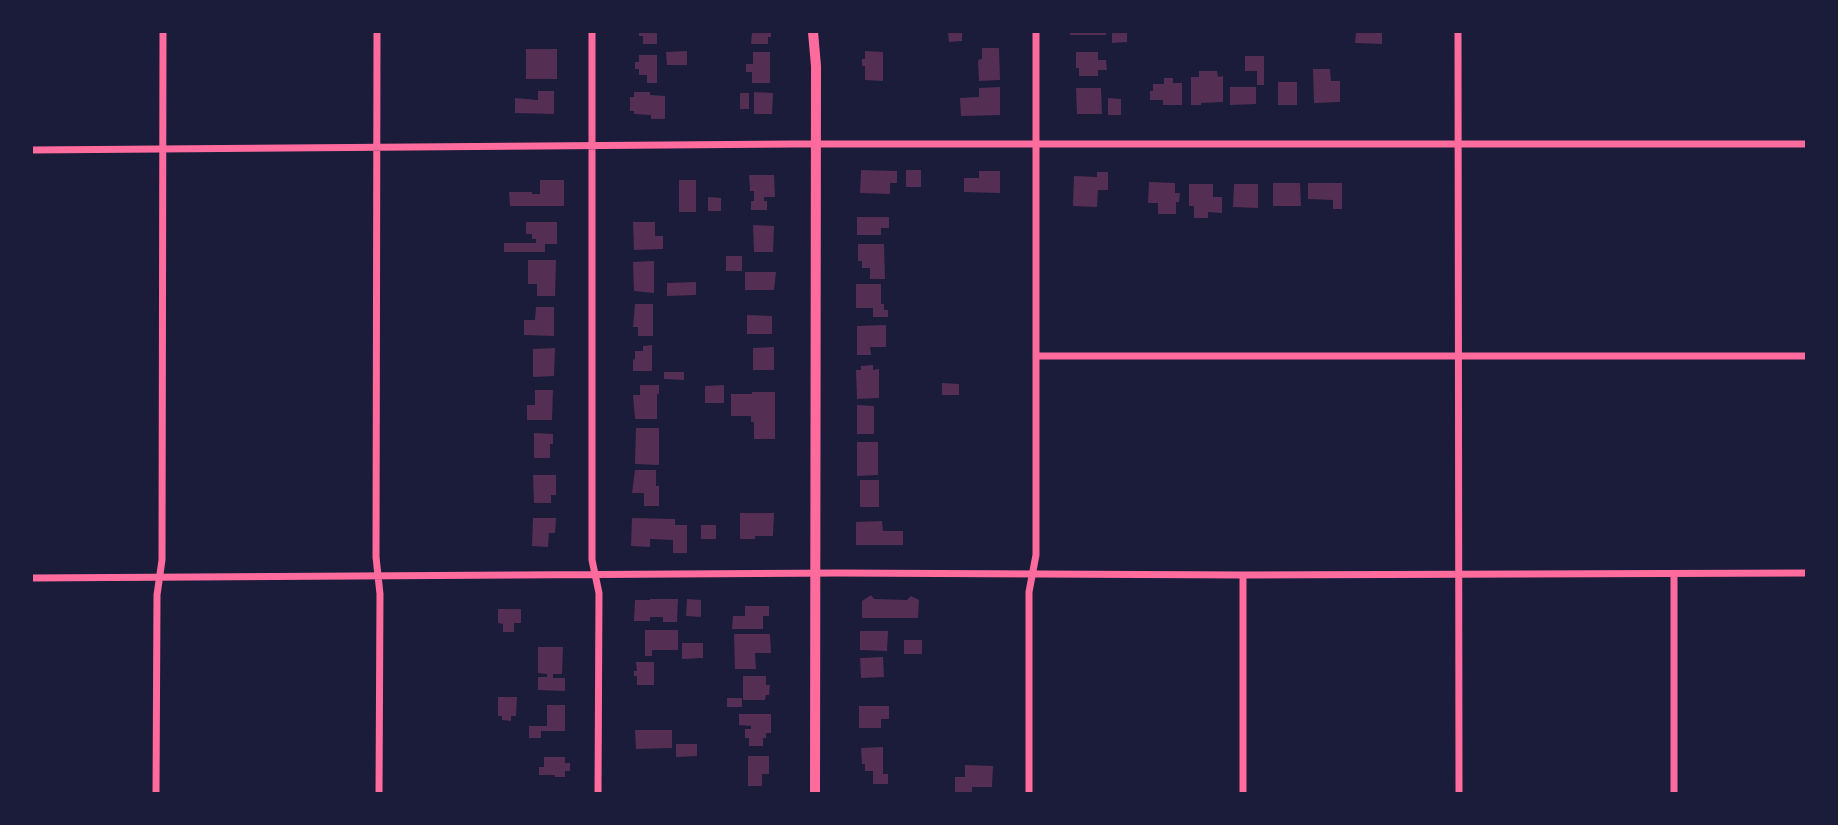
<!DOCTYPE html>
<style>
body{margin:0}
#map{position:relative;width:1838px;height:825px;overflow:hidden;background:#1b1b3a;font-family:"Work Sans",sans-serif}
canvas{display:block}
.frame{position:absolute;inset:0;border:33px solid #1b1b3a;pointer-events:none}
</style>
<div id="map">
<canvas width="1838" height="825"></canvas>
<div class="frame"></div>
</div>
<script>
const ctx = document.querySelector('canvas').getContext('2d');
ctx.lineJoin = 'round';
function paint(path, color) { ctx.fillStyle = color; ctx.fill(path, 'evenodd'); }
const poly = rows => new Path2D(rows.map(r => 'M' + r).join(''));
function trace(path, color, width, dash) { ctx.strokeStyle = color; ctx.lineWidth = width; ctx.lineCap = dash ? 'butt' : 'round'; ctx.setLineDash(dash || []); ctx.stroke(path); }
const building = poly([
 [639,32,657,32,657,44,643,44,643,36,639,36],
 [752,32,771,32,771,37,768,37,768,44,751,44],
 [948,32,962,32,962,41,949,42],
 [1070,32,1106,32,1106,35,1070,35],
 [1112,32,1127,32,1127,42,1112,43],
 [1356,32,1382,32,1382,44,1355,43],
 [982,48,999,48,1000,80,979,81,978,60,982,59],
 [526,49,557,49,557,79,526,79],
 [687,51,687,65,667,65,666,52],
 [865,51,883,52,883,81,865,80,865,66,862,66,862,59,865,59],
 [753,52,770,52,770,83,752,83,752,72,746,72,746,64,753,64],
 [1076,52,1098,52,1098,60,1106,60,1107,70,1098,70,1098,76,1079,76,1079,68,1076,68],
 [639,55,657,55,657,83,647,83,647,75,639,75,639,69,635,69,635,62,639,62],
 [1245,56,1264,56,1264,85,1257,85,1257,71,1245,71],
 [1313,69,1330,69,1331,81,1340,81,1340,102,1314,103],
 [1199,71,1217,71,1218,77,1223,76,1223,102,1201,103,1201,105,1191,105,1191,77,1199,77],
 [1164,78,1173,78,1173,83,1182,83,1182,105,1163,105,1163,100,1150,100,1150,91,1153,91,1153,84,1164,84],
 [1278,82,1297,82,1297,105,1278,105],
 [1000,87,1000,115,961,116,960,98,979,97,979,88],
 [1230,87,1256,87,1256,104,1230,105],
 [1076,88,1101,88,1102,114,1077,114],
 [538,91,554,91,554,114,515,113,515,98,538,100],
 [634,92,650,92,650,95,665,96,665,119,651,119,651,115,634,114,634,111,630,111,630,97,634,97],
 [754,92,773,93,772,114,754,114],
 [740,93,749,93,749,109,740,109],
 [1108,98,1121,99,1121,115,1108,115],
 [861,170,897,171,897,183,890,183,890,194,860,193],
 [906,170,921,170,921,187,906,187],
 [979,171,1000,171,1000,193,964,192,964,178,979,178],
 [1097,172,1108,172,1108,190,1098,190,1097,207,1073,206,1074,176,1097,177],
 [749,175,774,175,775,197,764,197,764,201,767,201,767,210,751,210,751,201,754,201,754,191,750,191],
 [540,180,564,180,564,206,510,206,509,192,532,192,532,194,540,194],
 [679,180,696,180,696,212,679,212],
 [1149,182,1175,183,1175,193,1180,193,1179,202,1176,202,1176,214,1158,214,1158,203,1148,203],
 [1273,183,1300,183,1301,206,1273,206],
 [1308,183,1342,183,1342,209,1333,209,1333,200,1308,199],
 [1189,184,1213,184,1213,197,1222,197,1222,213,1208,212,1208,218,1194,218,1194,206,1189,206],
 [1234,184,1258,184,1258,208,1233,207],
 [708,197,721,198,721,211,708,211],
 [857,217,889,217,889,228,881,228,881,235,857,235],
 [526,222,557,222,557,244,545,244,545,252,504,252,504,243,536,243,536,239,532,239,532,234,526,234],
 [633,222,655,222,655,236,663,236,663,249,634,250],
 [753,225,774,226,773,252,754,252],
 [858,244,884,244,885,279,870,279,870,268,862,268,862,261,858,261],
 [726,256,742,256,742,271,726,271],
 [528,260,556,260,555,296,537,296,537,284,528,284],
 [654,261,654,293,634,291,633,262],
 [745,272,776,272,774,290,745,290],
 [696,282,696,295,667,296,667,283],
 [856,284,881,284,881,304,884,304,884,310,888,310,888,317,873,317,873,308,856,308],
 [635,304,653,304,653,336,638,336,638,327,633,327],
 [536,307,554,307,554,336,524,335,524,320,535,320],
 [747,315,772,316,772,334,747,334],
 [886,325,886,347,870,347,871,355,857,355,857,326],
 [652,345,652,371,633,371,633,360,635,359,635,351,643,351,643,346],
 [774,347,774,370,753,370,753,348],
 [555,348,554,376,533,377,533,349],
 [873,365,873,370,879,369,879,398,857,399,856,370,861,370,861,366],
 [664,372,684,372,684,380,664,379],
 [942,383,959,384,959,395,942,395],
 [640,385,659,385,659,394,657,394,657,419,635,419,633,395,640,395],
 [724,385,724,403,705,403,705,386],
 [535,390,553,390,552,420,527,420,527,405,535,405],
 [752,392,775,392,775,439,754,439,754,422,751,422,751,416,731,416,731,394,752,394],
 [857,405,874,406,874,434,857,434],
 [636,428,659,428,659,465,635,464],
 [534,433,553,434,553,444,550,444,550,458,534,458],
 [857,442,878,442,878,475,857,476],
 [635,470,656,470,656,486,659,486,659,506,644,506,644,493,632,493],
 [533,475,556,475,556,495,551,495,551,503,534,503],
 [860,480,879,480,879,507,860,507],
 [740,513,774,513,773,536,755,536,755,539,740,539],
 [533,518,556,518,555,533,549,533,548,547,532,546],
 [632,518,675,519,675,525,687,525,687,553,673,553,673,540,650,539,650,547,631,546],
 [882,521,883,531,903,531,903,545,856,545,856,522],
 [701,525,716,525,716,539,701,539],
 [871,595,874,599,907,600,911,596,919,600,918,618,862,618,862,601],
 [650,599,678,599,677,622,663,622,663,617,650,617,650,621,634,621,635,600,650,600],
 [687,599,701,600,701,617,686,616],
 [745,606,769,606,769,616,763,616,763,629,732,629,733,616,745,616],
 [498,609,521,609,521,623,514,623,514,632,503,632,503,624,498,623],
 [645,630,678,630,678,650,652,650,652,656,645,656],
 [860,631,888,631,887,651,860,650],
 [734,634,770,634,771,653,755,653,756,669,735,669],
 [904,640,922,640,922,654,904,654],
 [682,643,703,643,703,658,682,659],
 [538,647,563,647,562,674,553,674,553,678,565,678,565,691,538,690,538,677,547,677,547,674,538,673],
 [883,657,884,677,861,678,860,658],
 [636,662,654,662,654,685,637,685,637,676,634,676,634,671,637,671],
 [743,676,766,676,766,685,770,685,769,695,766,695,765,700,743,700],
 [498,697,517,697,516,716,511,716,511,721,502,720,502,716,498,716],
 [727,698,742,698,742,707,727,707],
 [547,705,565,705,565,731,541,731,541,738,529,738,529,726,547,726],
 [859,706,889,706,889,719,881,719,881,728,859,728],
 [739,714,771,714,771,733,766,733,766,738,763,738,763,746,749,746,749,738,745,738,745,729,751,729,751,726,739,725],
 [635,730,672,730,672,748,636,749],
 [676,744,697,744,697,756,676,757],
 [883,747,883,774,888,774,888,784,873,784,873,771,865,771,865,764,862,764,861,748],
 [748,756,769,756,769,774,762,774,762,786,748,786],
 [544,757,565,757,565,763,570,763,570,771,565,771,565,777,555,777,555,775,539,775,539,767,544,767],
 [965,765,993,766,992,787,972,787,972,794,955,794,955,777,965,777]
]);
const minor = poly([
 [377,32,376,557,380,594,379,794],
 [592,32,592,560,599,593,598,794],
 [1458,32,1459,794],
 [32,150,792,144,1806,144],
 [1036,356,1806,356],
 [1674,574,1674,794],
 [1243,575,1243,794],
 [32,578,838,573,1243,575,1806,573],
 [156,794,157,595,162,560,163,32],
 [1029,794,1029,592,1036,555,1036,32]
]);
const secondary = poly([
 [813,32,816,66,815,794]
]);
paint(building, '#542f53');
trace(minor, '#ff6b9d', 7);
trace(secondary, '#ff6b9d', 10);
</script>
